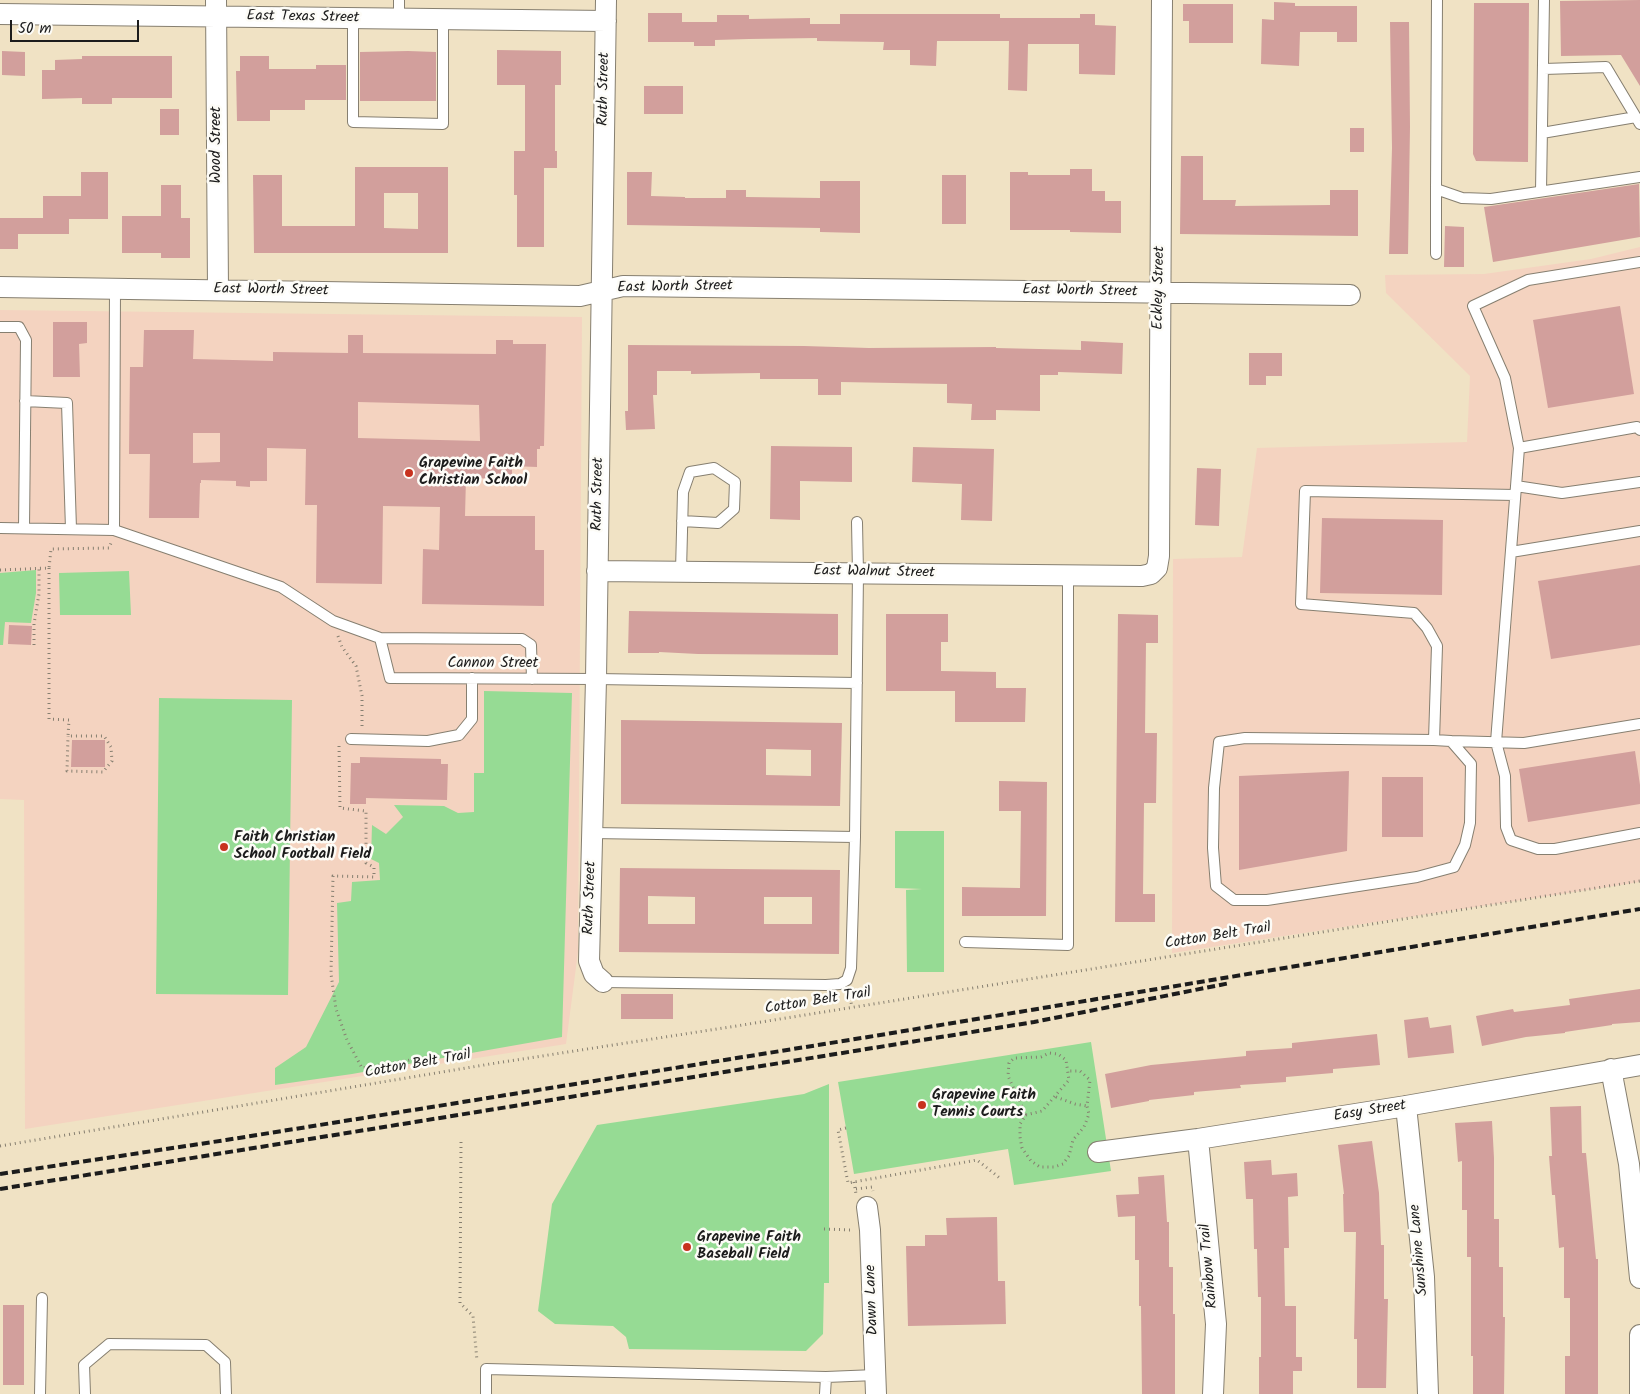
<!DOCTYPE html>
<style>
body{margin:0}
#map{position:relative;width:1640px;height:1394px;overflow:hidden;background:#f0e2c4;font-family:Kalam,sans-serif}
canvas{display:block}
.scale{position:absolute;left:10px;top:20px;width:129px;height:22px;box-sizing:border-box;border:2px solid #1c1c1c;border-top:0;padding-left:6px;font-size:15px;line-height:18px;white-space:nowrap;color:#1c1c1c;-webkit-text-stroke:4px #fdfcf7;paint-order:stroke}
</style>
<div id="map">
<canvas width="1640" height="1394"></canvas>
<div class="scale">50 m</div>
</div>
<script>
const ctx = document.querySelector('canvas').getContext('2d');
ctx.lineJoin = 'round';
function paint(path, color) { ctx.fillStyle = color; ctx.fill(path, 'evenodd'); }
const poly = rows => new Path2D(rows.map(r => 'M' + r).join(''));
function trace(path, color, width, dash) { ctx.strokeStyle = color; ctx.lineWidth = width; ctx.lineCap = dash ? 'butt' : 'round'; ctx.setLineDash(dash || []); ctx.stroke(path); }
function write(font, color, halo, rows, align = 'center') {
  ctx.font = font + ' Kalam,sans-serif'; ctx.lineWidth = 5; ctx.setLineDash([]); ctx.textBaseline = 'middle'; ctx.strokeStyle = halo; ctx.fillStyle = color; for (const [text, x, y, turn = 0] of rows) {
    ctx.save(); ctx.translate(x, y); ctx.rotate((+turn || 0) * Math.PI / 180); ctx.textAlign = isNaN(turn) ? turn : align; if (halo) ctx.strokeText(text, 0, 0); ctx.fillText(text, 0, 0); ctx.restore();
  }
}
const built = poly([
 [1640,247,1640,882,1172,953,1173,559,1242,557,1257,448,1467,442,1470,376,1386,293,1385,275,1484,274,1591,259],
 [0,310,582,317,578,952,566,1044,25,1129,24,800,0,799]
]);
const green = poly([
 [36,570,36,593,31,623,5,622,3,645,0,645,0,573],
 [129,571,131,615,60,615,59,573],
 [484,691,572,693,562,1037,352,1074,275,1085,275,1068,306,1047,339,982,337,903,351,901,352,882,380,880,379,863,371,859,372,825,386,834,403,817,394,805,444,806,458,813,474,812,474,773,484,773],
 [159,698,292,700,288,995,156,994],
 [895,831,944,831,944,972,907,972,906,890,922,889,895,888],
 [1091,1042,1111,1171,1014,1185,1008,1149,854,1174,838,1082],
 [829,1084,829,1283,824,1283,823,1334,806,1351,629,1349,626,1337,613,1326,555,1324,538,1311,552,1204,597,1125,804,1094]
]);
const building = poly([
 [1640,0,1640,86,1621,55,1561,56,1560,1],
 [1274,2,1295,3,1295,6,1357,6,1357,42,1337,42,1337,32,1300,32,1299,66,1261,64,1262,19,1274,20],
 [1474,3,1529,3,1528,162,1476,161,1473,154],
 [1183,4,1233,4,1233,43,1189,43,1189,21,1183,21],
 [648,13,682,13,682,22,717,22,717,15,749,15,749,19,810,18,810,24,840,24,840,14,1000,14,1000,18,1080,18,1080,14,1095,14,1095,25,1116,26,1115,75,1079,74,1079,44,1028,44,1027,91,1008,90,1009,41,937,41,936,66,910,65,910,50,883,50,884,42,817,41,817,38,749,39,715,40,715,46,694,46,694,42,648,42],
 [1390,22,1409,22,1410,127,1408,254,1389,254,1392,148],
 [497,50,561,51,561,85,555,85,555,151,557,151,557,168,544,168,544,247,517,247,517,195,514,195,514,151,525,151,525,85,497,85],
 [2,51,25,52,25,76,2,75],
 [408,51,436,52,436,101,360,101,360,52],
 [82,56,172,56,172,98,112,98,112,104,82,104,82,98,42,99,42,70,55,70,55,60,82,59],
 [240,56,269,56,269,69,316,69,316,65,346,65,346,100,305,100,305,110,270,110,270,121,237,121,236,71,240,71],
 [644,86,683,86,683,114,644,114],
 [160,109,179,109,179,135,160,135],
 [1350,128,1364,128,1364,152,1350,152],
 [1181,156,1203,156,1203,200,1236,200,1235,206,1330,205,1330,190,1358,190,1358,236,1180,234],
 [355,167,448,167,448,253,254,253,253,175,282,175,282,226,355,226],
 [384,193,418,193,418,229,384,228],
 [1070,169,1092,169,1092,191,1105,191,1105,201,1121,201,1121,233,1070,232,1070,230,1010,230,1010,172,1028,172,1028,175,1070,175],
 [81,172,108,172,108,219,69,219,69,234,18,234,18,249,0,249,0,218,43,218,43,196,81,196],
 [627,172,652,172,651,196,685,197,685,198,726,198,726,190,746,190,746,197,820,198,820,181,860,181,860,233,820,232,820,228,627,225],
 [942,175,966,175,966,224,942,224],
 [1639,184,1640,237,1493,262,1484,207],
 [161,185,181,185,181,218,190,218,190,258,161,258,161,253,122,253,122,216,161,216],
 [1445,226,1464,227,1464,267,1444,267],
 [1620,306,1634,394,1548,408,1533,320],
 [53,322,87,322,87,343,79,344,80,377,53,377],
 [144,330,194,330,193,359,273,361,273,352,348,353,348,335,363,335,363,353,496,354,496,340,513,340,513,344,546,344,544,446,540,446,540,449,537,449,537,467,512,466,512,479,466,478,465,516,535,516,535,550,544,550,544,606,422,604,423,549,439,550,440,507,383,506,382,584,316,583,317,505,305,505,306,449,267,448,267,481,250,481,250,487,236,486,236,481,201,480,201,483,200,483,199,518,149,518,150,454,129,454,130,367,143,367],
 [358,402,479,405,480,441,358,438],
 [193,433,220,433,220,462,193,463],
 [1081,341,1123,343,1122,374,1058,372,1058,375,1040,375,1040,411,996,410,996,420,971,420,972,404,947,403,947,384,841,382,841,395,818,395,818,379,760,379,760,373,691,374,691,371,657,371,657,395,653,395,655,429,626,430,625,411,628,411,628,345,804,346,869,348,996,347,996,348,1081,350],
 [1249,353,1282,353,1282,376,1266,376,1266,385,1249,385],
 [771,446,852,447,852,482,800,481,800,520,770,519],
 [913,447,994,449,992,521,961,520,962,484,912,482],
 [1197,468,1221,469,1219,526,1195,525],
 [1322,518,1443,520,1442,595,1320,593],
 [1640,565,1640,645,1551,659,1538,581],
 [629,611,838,614,838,655,698,654,659,652,659,653,628,653],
 [886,614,948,614,948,642,941,642,941,671,996,672,996,688,1026,688,1025,722,955,722,955,691,886,691],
 [1118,614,1158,615,1158,643,1146,643,1145,733,1157,733,1156,803,1144,803,1143,894,1155,894,1155,922,1115,922],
 [9,625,32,626,31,645,8,644],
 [621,720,842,723,840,806,621,804],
 [766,749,811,750,811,776,766,775],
 [72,740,105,740,105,767,71,767],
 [1635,751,1640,785,1640,804,1528,822,1519,769],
 [360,757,441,759,441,764,448,764,447,800,366,798,366,804,350,804,351,763,360,763],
 [1349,771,1347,851,1239,870,1239,776],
 [1382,777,1423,777,1423,837,1382,837],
 [999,781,1047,782,1046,916,962,916,962,887,1020,888,1021,811,999,811],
 [620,868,840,870,839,954,619,952],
 [648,896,695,897,695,924,648,924],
 [764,897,812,897,812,924,764,924],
 [1640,989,1640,1022,1612,1024,1612,1025,1565,1032,1565,1033,1526,1037,1482,1046,1476,1016,1513,1009,1514,1012,1570,1005,1569,999],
 [621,994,673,994,673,1019,621,1019],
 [1428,1017,1430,1028,1451,1025,1454,1053,1408,1058,1404,1020],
 [1377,1034,1380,1065,1333,1069,1333,1073,1286,1077,1286,1082,1240,1085,1241,1088,1194,1092,1194,1095,1149,1100,1149,1101,1111,1108,1105,1074,1151,1065,1246,1056,1246,1051,1292,1048,1292,1043],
 [1581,1106,1582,1153,1586,1153,1596,1259,1598,1259,1598,1394,1565,1394,1565,1356,1570,1356,1570,1298,1564,1298,1564,1247,1559,1248,1555,1195,1552,1195,1549,1156,1552,1156,1550,1107],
 [1492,1121,1494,1158,1494,1219,1499,1219,1499,1267,1503,1267,1503,1317,1505,1317,1504,1394,1473,1394,1473,1356,1471,1356,1471,1257,1467,1257,1467,1210,1462,1210,1462,1161,1458,1162,1455,1123],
 [1372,1141,1379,1193,1381,1245,1384,1245,1384,1299,1388,1299,1386,1388,1357,1388,1357,1339,1354,1339,1356,1232,1344,1232,1343,1194,1344,1194,1338,1145],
 [1271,1160,1272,1175,1297,1173,1298,1196,1288,1197,1289,1248,1284,1248,1285,1306,1296,1306,1296,1357,1302,1357,1302,1371,1293,1371,1293,1394,1259,1394,1259,1357,1261,1357,1261,1297,1258,1297,1257,1249,1254,1249,1253,1199,1246,1199,1244,1162],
 [1164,1175,1167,1222,1169,1222,1169,1267,1173,1267,1173,1314,1175,1314,1175,1394,1142,1394,1141,1306,1139,1306,1139,1260,1135,1260,1135,1216,1118,1217,1116,1195,1139,1194,1138,1177],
 [997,1217,998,1281,1005,1281,1006,1324,908,1326,906,1246,925,1246,925,1235,947,1235,946,1218],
 [3,1305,24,1305,24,1385,3,1385]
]);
const path = poly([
 [49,568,49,719,69,720,68,736,104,736,111,747,112,761,103,772,67,771,68,736],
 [0,570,49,568,51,549,109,548,111,543],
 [338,636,342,647,356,666,362,696,362,726],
 [34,645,34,624,39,594,39,568],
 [339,746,340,808,366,811,366,863,374,867,374,877,333,876,331,974,336,1009,347,1040,362,1068,459,1052,462,1053,463,1057],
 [849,993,852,1007],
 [1056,1097,1075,1104,1087,1106],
 [1026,1115,1008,1076,1009,1063,1014,1058,1041,1057,1049,1053,1058,1054,1066,1060,1069,1080,1042,1111,1026,1115,1020,1124,1020,1137,1022,1148,1031,1161,1040,1167,1054,1167,1063,1164,1069,1156,1073,1140,1084,1127,1089,1114,1087,1106,1090,1080,1080,1071,1068,1071],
 [846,1128,838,1130,848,1183,977,1160,1001,1179],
 [461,1142,460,1303,473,1316,477,1361],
 [0,1146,490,1064,730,1027,1640,881],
 [854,1182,856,1194],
 [856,1189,872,1187,873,1191],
 [824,1229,852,1230]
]);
const service = poly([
 [1437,0,1436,189,1462,198,1491,199,1640,177],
 [353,18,353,122,443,124,443,19],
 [399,19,399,0],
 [1544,69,1606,67,1640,124],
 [1542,133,1636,117],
 [1436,189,1436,254],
 [1541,191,1544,0],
 [1640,262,1528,280,1473,306,1505,378,1519,448,1496,742,1505,776,1506,827,1511,840,1538,849,1555,849,1640,833],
 [0,327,19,327,26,340,24,528],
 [25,401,67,403,71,529],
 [1519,448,1637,427,1640,430],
 [1516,486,1562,493,1640,482],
 [0,528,114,530,281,587,333,621,380,638,390,678,596,679,857,683],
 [114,530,115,289],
 [1511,552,1640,531],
 [681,571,683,492,690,472,714,468,735,482,734,509,718,523,682,521],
 [380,638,522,639,531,645,532,679],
 [351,739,428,741,459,735,472,719,472,678],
 [1434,740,1451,741,1471,764,1470,823,1465,845,1454,867,1417,877,1267,900,1234,900,1216,886,1213,848,1214,788,1219,742,1245,738,1434,740,1437,646,1427,628,1414,613,1301,604,1305,491,1515,495],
 [1451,741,1524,743,1640,724],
 [592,833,855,837],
 [965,942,1068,945,1068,575],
 [603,982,826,985,840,984,847,980,851,968,855,837,858,573,857,522],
 [40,1394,42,1298],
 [85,1394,84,1365,109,1344,206,1345,225,1362,226,1394],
 [486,1394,486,1369,826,1377,876,1375],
 [825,1394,826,1377]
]);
const minor = poly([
 [216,0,218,290],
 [0,14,606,21],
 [0,287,580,296,623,286,1350,295],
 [597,571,1142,576,1151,574,1157,568,1159,556,1162,0],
 [603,982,594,974,589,961,596,679,606,0],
 [1611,1069,1629,1164,1640,1278],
 [1406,1106,1424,1277,1428,1394],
 [1198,1139,1216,1324,1213,1394],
 [1098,1152,1198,1139,1406,1106,1640,1065],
 [867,1207,870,1230,876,1394],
 [1640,1394,1640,1335]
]);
const rail = poly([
 [0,1174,226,1140,868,1037,1640,909],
 [0,1189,1034,1022,1230,983]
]);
const markers = [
 [409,473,5,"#c8321e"],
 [224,847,5,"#c8321e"],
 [922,1105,5,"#c8321e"],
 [687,1247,5,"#c8321e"]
];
const streetNames = [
 ["East Texas Street",303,18,1],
 ["Ruth Street",605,89,-89],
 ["Wood Street",217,145,-90],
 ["East Worth Street",675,288,-1],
 ["Eckley Street",1160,288,-89],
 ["East Worth Street",271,291,1],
 ["East Worth Street",1080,292,1],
 ["Ruth Street",599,494,-89],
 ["East Walnut Street",874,573,1],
 ["Cannon Street",493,664],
 ["Ruth Street",591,898,-88],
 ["Cotton Belt Trail",1218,937,-9],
 ["Cotton Belt Trail",818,1002,-9],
 ["Cotton Belt Trail",418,1065,-10],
 ["Easy Street",1370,1112,-9],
 ["Sunshine Lane",1420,1250,-95],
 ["Rainbow Trail",1210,1266,-95],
 ["Dawn Lane",873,1300,-92]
];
const poiNames = [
 ["Grapevine Faith",419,464],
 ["Christian School",419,481],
 ["Faith Christian",234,838],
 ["School Football Field",234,855],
 ["Grapevine Faith",932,1096],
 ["Tennis Courts",932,1113],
 ["Grapevine Faith",697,1238],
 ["Baseball Field",697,1255]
];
paint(built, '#f4d3c0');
paint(green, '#96db94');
paint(building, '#d29f9c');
trace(service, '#867f70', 12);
trace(minor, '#867f70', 22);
trace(path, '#867f70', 3, [1, 4]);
trace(service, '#fff', 10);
trace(minor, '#fff', 20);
trace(rail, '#1c1c1c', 4, [8, 4]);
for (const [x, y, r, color] of markers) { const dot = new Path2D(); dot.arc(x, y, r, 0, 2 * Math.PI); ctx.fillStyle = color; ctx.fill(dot); trace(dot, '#fdfcf7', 2); }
write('15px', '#1c1c1c', '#fdfcf7', streetNames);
write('bold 15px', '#1c1c1c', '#fdfcf7', poiNames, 'left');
</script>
